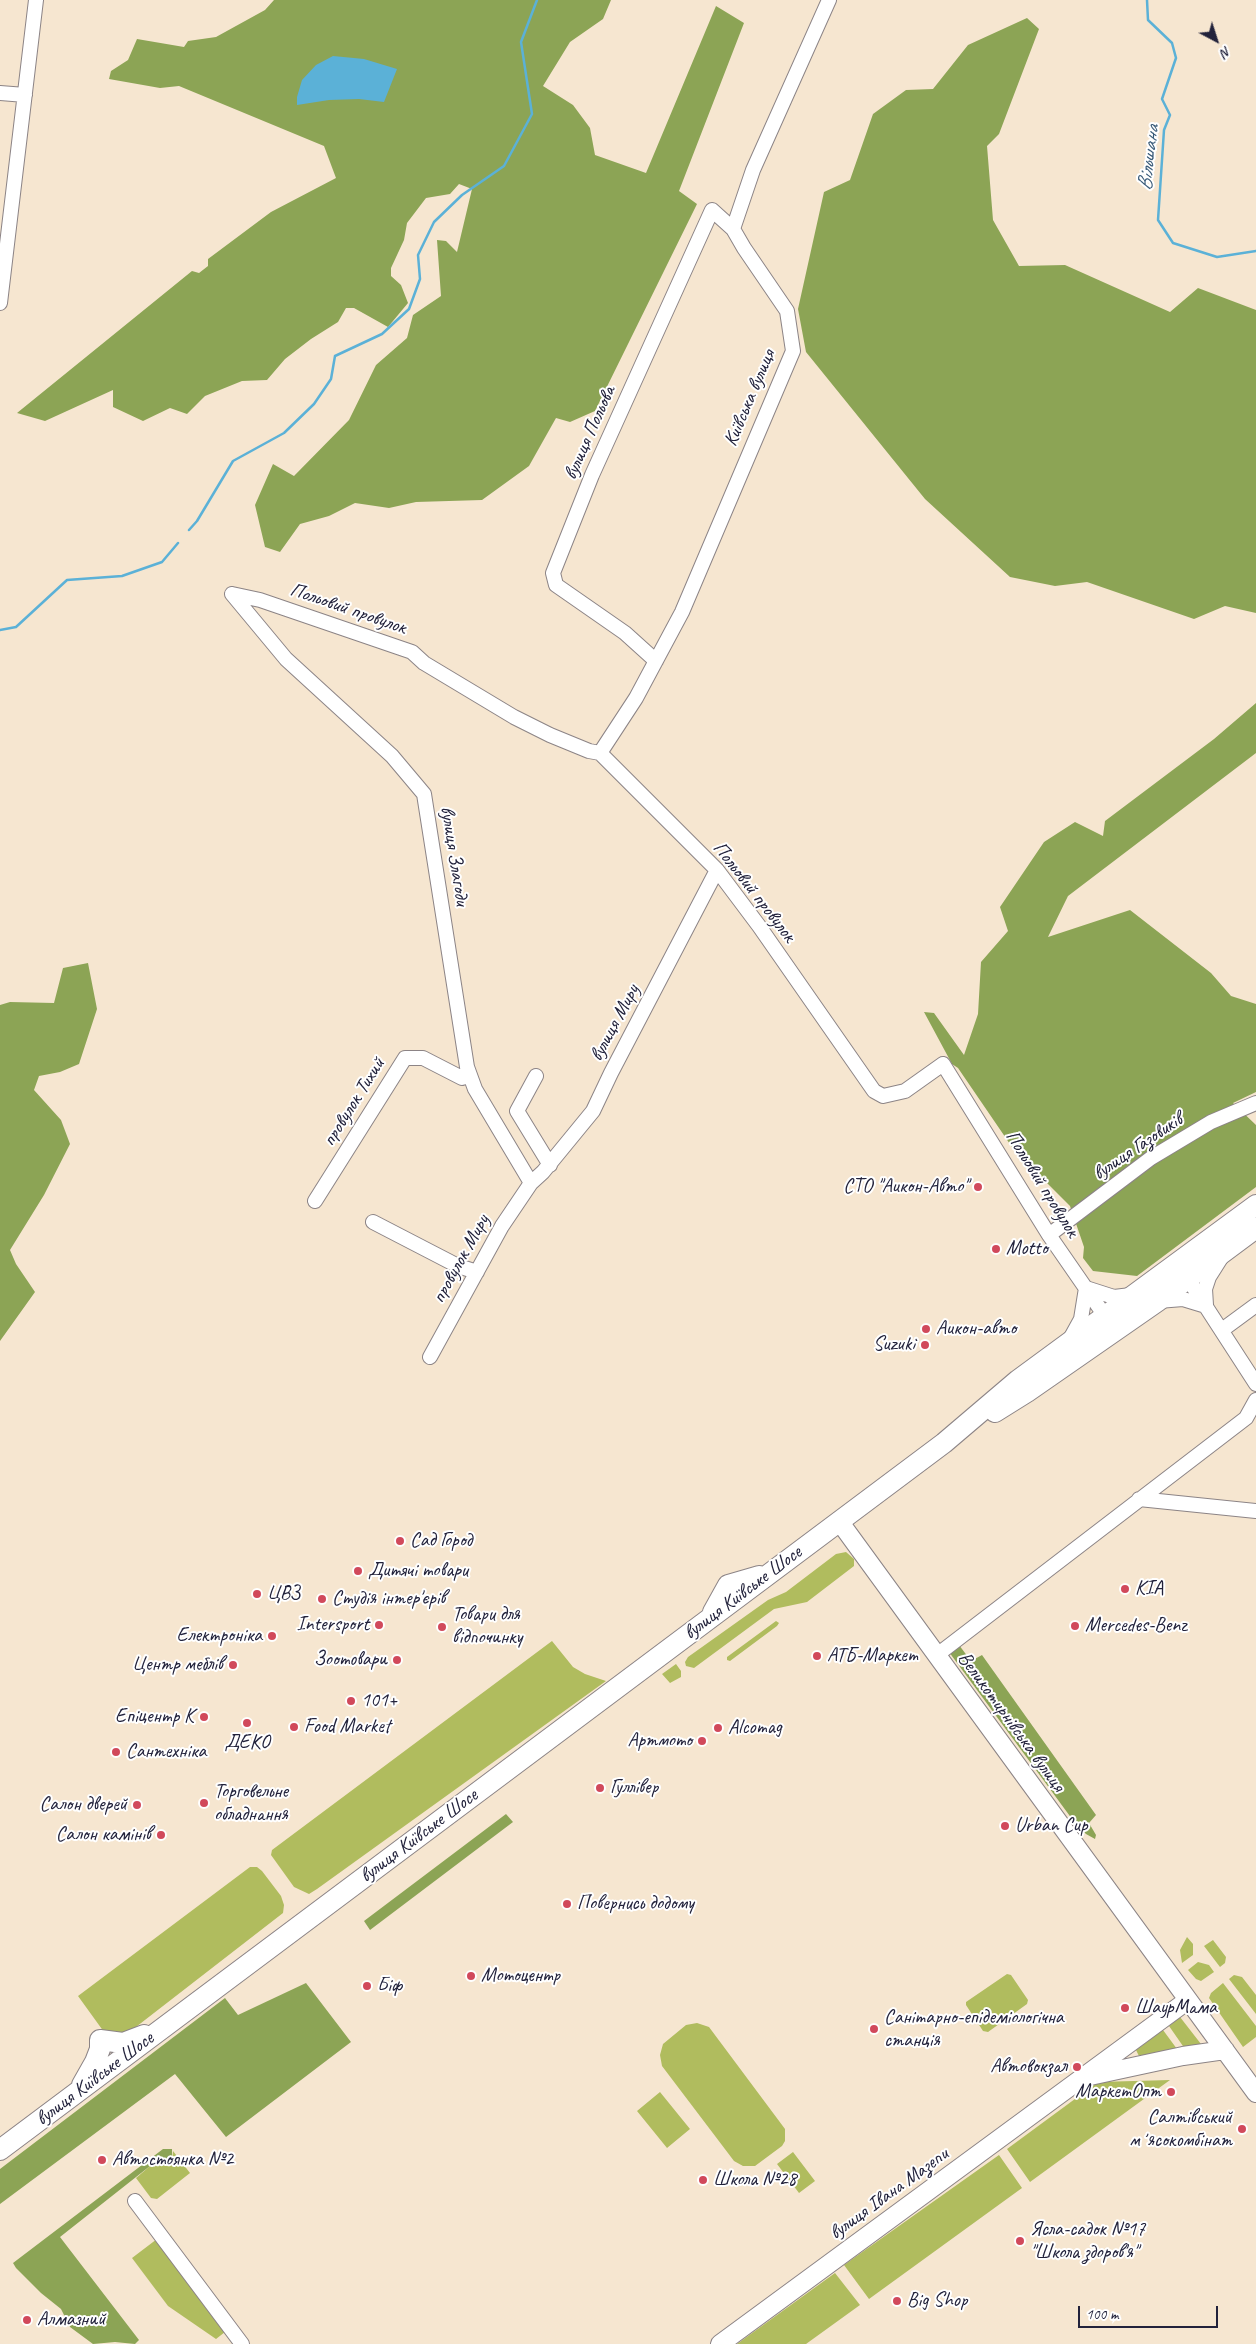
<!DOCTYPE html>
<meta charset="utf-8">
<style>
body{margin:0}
#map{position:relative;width:1256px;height:2344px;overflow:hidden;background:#f6e6d0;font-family:Caveat,sans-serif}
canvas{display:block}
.north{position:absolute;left:1191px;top:15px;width:50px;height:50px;-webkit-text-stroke:4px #fff;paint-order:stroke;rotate:140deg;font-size:14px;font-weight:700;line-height:20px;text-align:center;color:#22223b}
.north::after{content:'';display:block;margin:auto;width:18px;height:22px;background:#22223b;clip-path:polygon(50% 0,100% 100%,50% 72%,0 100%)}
.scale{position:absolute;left:1078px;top:2306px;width:140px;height:22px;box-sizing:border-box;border:2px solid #22223b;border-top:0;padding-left:6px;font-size:15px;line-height:18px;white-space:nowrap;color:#22223b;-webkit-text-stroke:4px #fff;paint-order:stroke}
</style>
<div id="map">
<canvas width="1256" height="2344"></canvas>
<div class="north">N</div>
<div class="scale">100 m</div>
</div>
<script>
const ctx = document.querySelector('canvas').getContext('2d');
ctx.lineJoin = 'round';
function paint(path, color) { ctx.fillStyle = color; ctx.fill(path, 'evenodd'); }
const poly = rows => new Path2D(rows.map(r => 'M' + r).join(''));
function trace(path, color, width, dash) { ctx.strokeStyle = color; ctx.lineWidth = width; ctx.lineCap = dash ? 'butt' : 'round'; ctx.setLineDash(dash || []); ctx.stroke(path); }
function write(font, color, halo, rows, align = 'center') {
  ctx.font = font + ' Caveat,sans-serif'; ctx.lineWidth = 4; ctx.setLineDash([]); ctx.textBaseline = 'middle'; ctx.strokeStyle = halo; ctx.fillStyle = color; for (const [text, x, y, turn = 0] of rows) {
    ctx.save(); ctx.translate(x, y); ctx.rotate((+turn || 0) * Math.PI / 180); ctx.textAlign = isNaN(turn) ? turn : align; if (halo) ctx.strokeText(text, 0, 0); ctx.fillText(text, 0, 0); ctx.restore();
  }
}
const green = poly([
 [846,1552,854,1559,854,1566,807,1602,774,1609,694,1668,686,1666,685,1662,688,1657,768,1600,786,1592,836,1554],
 [776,1621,779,1623,777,1626,730,1661,727,1660,727,1657],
 [552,1641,573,1667,585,1674,606,1681,317,1889,309,1894,294,1887,271,1855,272,1850],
 [676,1664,681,1671,681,1677,670,1683,662,1674],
 [250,1867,257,1867,262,1871,281,1896,284,1905,283,1913,123,2037,104,2032,78,1996],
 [1187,1937,1193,1944,1193,1955,1182,1963,1180,1950],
 [1213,1940,1226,1957,1225,1963,1220,1967,1204,1946],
 [1198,1962,1209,1965,1214,1972,1201,1981,1196,1979,1188,1970],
 [1007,1974,1011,1975,1028,2000,1027,2004,988,2032,983,2031,966,2005,966,2002],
 [1234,1975,1242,1977,1256,1995,1256,2014,1229,1979],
 [1223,1983,1256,2026,1256,2037,1243,2047,1209,1998,1211,1993],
 [1180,2017,1201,2044,1185,2049,1169,2026],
 [697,2023,709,2027,785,2129,785,2141,782,2146,755,2166,743,2166,734,2161,662,2066,660,2055,663,2044,686,2025],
 [1163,2030,1177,2049,1139,2056,1136,2050],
 [1170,2080,1030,2182,1007,2149,1098,2082],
 [660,2092,690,2129,667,2148,637,2111],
 [173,2151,190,2173,157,2199,151,2198,136,2178,150,2166,165,2165,172,2162],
 [793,2152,815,2181,799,2193,777,2164],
 [999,2155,1022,2188,869,2299,844,2265],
 [157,2239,225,2332,216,2339,168,2306,132,2258],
 [835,2273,860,2305,806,2344,737,2344]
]);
const forest = poly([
 [274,0,611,0,603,19,570,42,543,86,573,105,590,128,595,155,646,173,716,6,744,23,679,191,697,204,595,411,570,422,556,418,529,466,482,500,416,502,389,508,355,503,329,516,300,524,280,552,265,547,255,505,273,464,294,476,349,420,376,365,407,338,413,315,441,296,437,240,446,241,457,252,472,189,459,184,450,194,426,198,407,223,404,240,391,268,391,276,401,285,408,303,388,327,354,308,346,308,338,322,311,339,285,359,267,380,242,381,205,396,187,414,170,408,143,421,113,407,113,390,45,421,17,413,192,271,199,273,208,266,208,259,271,212,336,178,324,146,179,86,160,88,109,79,111,71,128,60,137,39,184,47,188,41,216,37,265,10],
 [1027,18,1039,29,999,134,987,146,993,220,1019,266,1065,265,1170,312,1198,288,1256,310,1256,613,1225,606,1194,619,1087,582,1055,586,1010,577,925,499,806,352,798,309,824,192,850,180,873,114,906,90,933,89,968,45],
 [1256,703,1256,753,1068,896,1048,937,1130,910,1211,973,1231,996,1256,1004,1256,1092,1233,1103,1256,1125,1256,1187,1137,1276,1093,1271,1083,1258,1084,1247,1070,1206,1039,1175,1027,1169,958,1068,952,1064,924,1012,934,1013,964,1055,978,1014,981,962,1008,931,1000,907,1044,842,1075,822,1103,836,1105,821,1214,739],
 [88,963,97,1009,79,1064,60,1072,39,1076,34,1090,61,1120,70,1144,44,1195,10,1250,16,1264,35,1292,0,1341,0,1005,10,1002,54,1003,63,968],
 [959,1645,971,1661,982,1655,1096,1815,1089,1823,1096,1835,1095,1839,1086,1834,1075,1823,949,1652],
 [506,1814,513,1822,370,1930,364,1921],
 [306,1983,351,2042,226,2137,175,2074,0,2204,0,2169,225,1998,238,2015],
 [163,2149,172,2149,172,2162,165,2165,150,2166,60,2237,139,2340,135,2344,115,2342,93,2344,70,2327,61,2309,41,2293,16,2268,13,2263]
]);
const water = poly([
 [333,56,364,59,397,69,384,102,359,99,329,100,297,105,297,97,302,80,316,65]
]);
const stream = poly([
 [1147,0,1148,20,1172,43,1176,58,1162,99,1170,115,1164,130,1158,220,1173,243,1217,257,1256,251],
 [189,530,197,521,233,461,284,433,314,404,331,379,335,356,382,334,409,309,420,279,418,255,434,222,462,195,504,166,532,114,521,42,537,0],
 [0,630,16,627,67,580,122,576,162,562,178,543]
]);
const minor = poly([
 [0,93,25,95],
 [0,303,36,0],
 [232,594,260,600,412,652,424,663,514,717,550,735,589,751,600,753,717,870,759,926,874,1091,883,1096,905,1091,943,1064,1049,1235,1105,1316],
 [232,594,286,659,392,756,424,794,467,1067,475,1089,531,1183],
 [656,661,625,633,556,585,553,573,592,475,712,210,733,229],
 [600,753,636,698,682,612,793,351,787,311,744,248,733,229,753,170,829,0],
 [536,1076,517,1111,550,1165],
 [315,1201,405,1058,423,1058,462,1078,470,1075],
 [373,1222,458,1266,477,1272],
 [1049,1235,1151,1158,1211,1122,1256,1103],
 [1187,1270,1188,1279,1256,1384],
 [1158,1301,1183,1299,1206,1306],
 [1206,1305,1205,1289,1209,1277,1221,1258],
 [1222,1330,1256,1305],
 [1070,1339,1081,1319,1086,1288,1114,1297,1131,1295],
 [430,1357,502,1226,531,1183,543,1172,593,1111,611,1073,717,870],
 [1139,1499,1256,1511],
 [937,1655,1246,1418,1256,1400],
 [135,2201,242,2344]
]);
const major = poly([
 [839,1521,1256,2093],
 [1090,2076,1183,2056,1225,2050],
 [720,2344,1188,2000]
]);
const highway = poly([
 [995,1412,1027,1392,1158,1301,1256,1228],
 [713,1612,728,1585,759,1576],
 [82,2085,95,2062,100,2049,100,2040,123,2043,144,2035],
 [0,2150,944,1443,1018,1380,1256,1205]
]);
const markers = [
 [978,1187,5,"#d1495b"],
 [996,1249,5,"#d1495b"],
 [926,1329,5,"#d1495b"],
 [925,1345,5,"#d1495b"],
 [400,1541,5,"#d1495b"],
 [358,1571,5,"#d1495b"],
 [1125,1589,5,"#d1495b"],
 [257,1594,5,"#d1495b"],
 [322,1599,5,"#d1495b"],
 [379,1625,5,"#d1495b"],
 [1075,1626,5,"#d1495b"],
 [442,1627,5,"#d1495b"],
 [272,1636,5,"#d1495b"],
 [817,1656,5,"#d1495b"],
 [397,1660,5,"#d1495b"],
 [233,1665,5,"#d1495b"],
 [351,1701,5,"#d1495b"],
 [204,1717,5,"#d1495b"],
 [247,1723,5,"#d1495b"],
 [294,1727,5,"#d1495b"],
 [718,1728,5,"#d1495b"],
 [702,1741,5,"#d1495b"],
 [116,1752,5,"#d1495b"],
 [600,1788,5,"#d1495b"],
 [204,1803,5,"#d1495b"],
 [137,1805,5,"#d1495b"],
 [1005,1826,5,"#d1495b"],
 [161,1835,5,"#d1495b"],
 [567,1904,5,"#d1495b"],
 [471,1976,5,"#d1495b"],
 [367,1986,5,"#d1495b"],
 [1125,2008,5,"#d1495b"],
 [874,2029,5,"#d1495b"],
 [1077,2067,5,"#d1495b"],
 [1171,2092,5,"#d1495b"],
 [1242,2129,5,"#d1495b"],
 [102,2160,5,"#d1495b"],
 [703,2180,5,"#d1495b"],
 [1020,2241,5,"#d1495b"],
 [897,2301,5,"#d1495b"],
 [27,2320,5,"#d1495b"]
];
const streetNames = [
 ["Київська вулиця",750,398,-67],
 ["вулиця Польова",590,433,-66],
 ["Польовий провулок",348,609,19],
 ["вулиця Злагоди",454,856,81],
 ["Польовий провулок",754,892,52],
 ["вулиця Миру",615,1023,-62],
 ["провулок Тихий",354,1102,-58],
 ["вулиця Газовиків",1138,1147,-34],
 ["Польовий провулок",1042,1184,58],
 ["провулок Миру",461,1259,-61],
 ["вулиця Київське Шосе",743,1593,-37],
 ["Великотирнівська вулиця",1011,1722,54],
 ["вулиця Київське Шосе",419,1836,-37],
 ["вулиця Київське Шосе",95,2079,-37],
 ["вулиця Івана Мазепи",889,2194,-36]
];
const poiNames = [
 ["СТО \"Аикон-Авто\"",968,1187,"right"],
 ["Motto",1006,1249],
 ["Аикон-авто",936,1329],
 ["Suzuki",915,1345,"right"],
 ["Сад Город",410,1541],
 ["Дитячі товари",368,1571],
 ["KIA",1135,1589],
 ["ЦВЗ",267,1594],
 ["Студія інтер'єрів",332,1599],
 ["Товари для",452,1615],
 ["відпочинку",452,1638],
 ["Intersport",369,1625,"right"],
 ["Mercedes-Benz",1085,1626],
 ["Електроніка",262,1636,"right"],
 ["АТБ-Маркет",827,1656],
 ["Зоотовари",387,1660,"right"],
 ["Центр меблів",223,1665,"right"],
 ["101+",361,1701],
 ["Епіцентр К",194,1717,"right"],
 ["Food Market",304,1727],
 ["Alcomag",728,1728],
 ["Артмото",692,1741,"right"],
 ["ДЕКО",247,1743,"center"],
 ["Сантехніка",126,1752],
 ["Гуллівер",610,1788],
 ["Торговельне",214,1792],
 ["обладнання",214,1815],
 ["Салон дверей",127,1805,"right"],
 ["Urban Cup",1015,1826],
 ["Салон камінів",151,1835,"right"],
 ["Повернись додому",577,1904],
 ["Мотоцентр",481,1976],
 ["Біф",377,1986],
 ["ШаурМама",1135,2008],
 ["Санітарно-епідеміологічна",884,2018],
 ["станція",884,2041],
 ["Автовокзал",1067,2067,"right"],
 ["МаркетОпт",1161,2092,"right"],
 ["Салтівський",1232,2118,"right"],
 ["мʼясокомбінат",1232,2141,"right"],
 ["Автостоянка №2",112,2160],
 ["Школа №28",713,2180],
 ["Ясла-садок №17",1030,2230],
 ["\"Школа здоров'я\"",1030,2253],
 ["Big Shop",907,2301],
 ["Алмазний",37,2320]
];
const waterNames = [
 ["Вільшана",1149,158,-83]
];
paint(green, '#b0bc5e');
paint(forest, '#8ca455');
paint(water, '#5bb1d7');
trace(stream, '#5bb1d7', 2.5);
trace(minor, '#8c8486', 16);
trace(major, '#8c8486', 20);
trace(highway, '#8c8486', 22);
trace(minor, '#fff', 14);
trace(major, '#fff', 18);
trace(highway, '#fff', 20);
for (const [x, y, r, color] of markers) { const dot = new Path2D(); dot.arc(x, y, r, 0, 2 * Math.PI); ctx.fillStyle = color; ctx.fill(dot); trace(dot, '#fff', 2); }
write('20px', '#22223b', '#fff', streetNames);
write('20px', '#22223b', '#fff', poiNames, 'left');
write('italic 21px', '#395b79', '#fff', waterNames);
</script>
